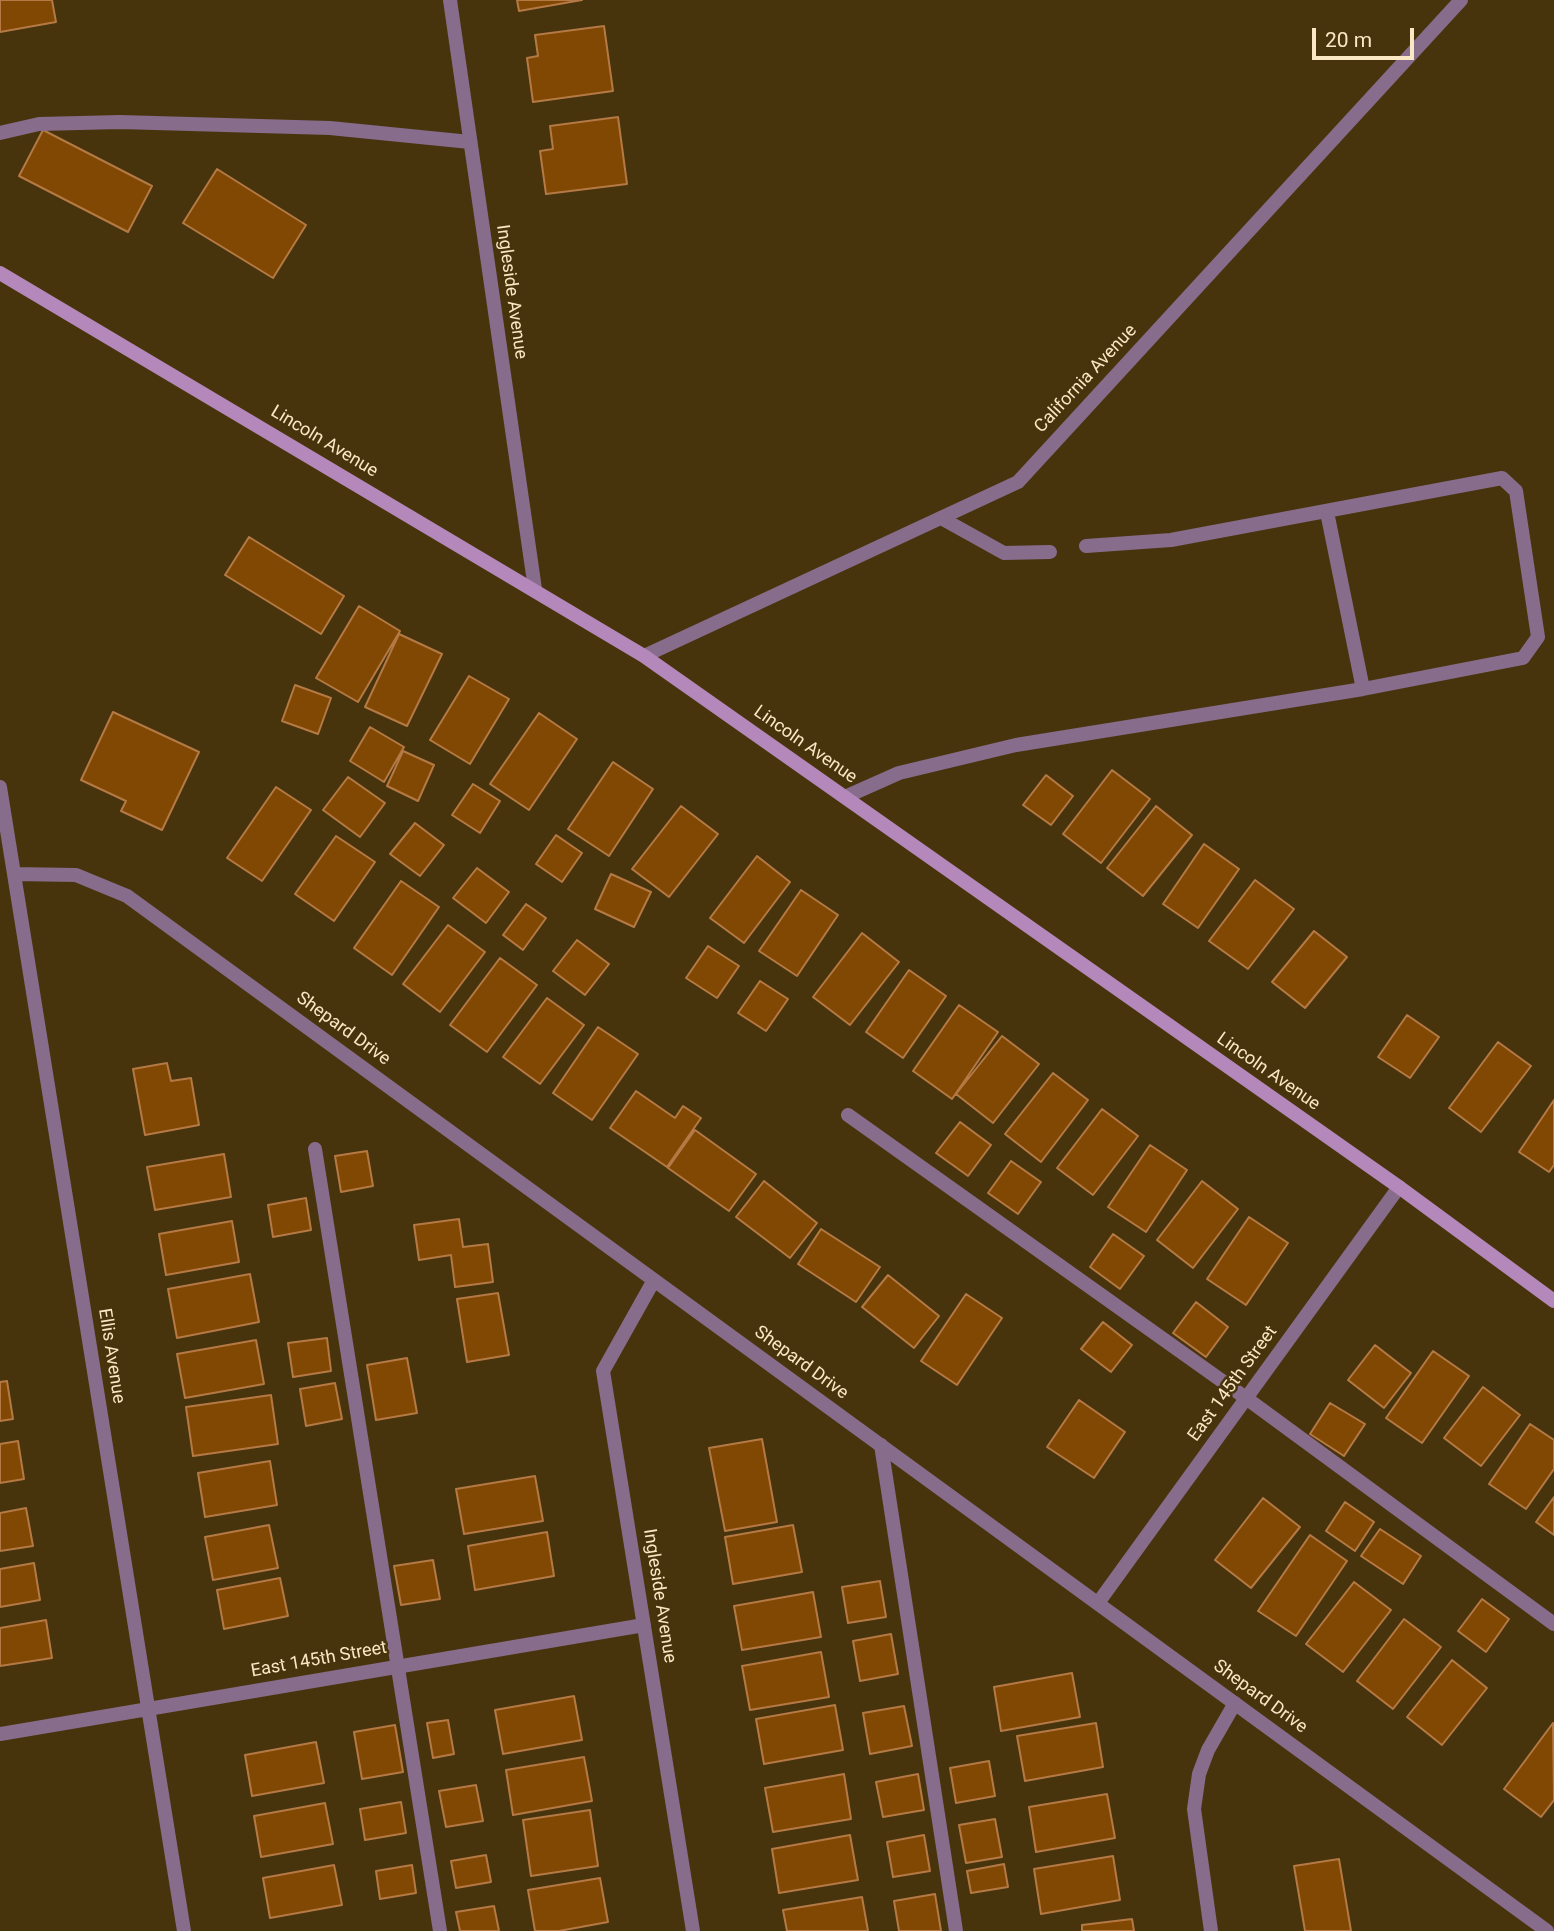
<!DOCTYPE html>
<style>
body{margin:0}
#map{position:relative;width:1554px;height:1931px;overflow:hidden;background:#47340c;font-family:Roboto,sans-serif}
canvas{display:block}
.scale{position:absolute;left:1312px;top:28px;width:102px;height:32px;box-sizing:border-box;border:4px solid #fae7c4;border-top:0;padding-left:9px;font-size:21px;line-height:24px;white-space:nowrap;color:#fae7c4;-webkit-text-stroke:5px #47340c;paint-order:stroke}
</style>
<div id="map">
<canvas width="1554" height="1931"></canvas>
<div class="scale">20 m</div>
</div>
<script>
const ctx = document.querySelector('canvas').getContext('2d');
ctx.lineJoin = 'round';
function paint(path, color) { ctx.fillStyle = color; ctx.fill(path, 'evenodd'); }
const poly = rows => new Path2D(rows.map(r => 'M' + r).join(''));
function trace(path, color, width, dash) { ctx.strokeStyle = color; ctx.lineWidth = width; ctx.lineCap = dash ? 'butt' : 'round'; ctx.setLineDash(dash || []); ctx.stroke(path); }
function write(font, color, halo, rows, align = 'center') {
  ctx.font = font + ' Roboto,sans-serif'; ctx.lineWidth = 5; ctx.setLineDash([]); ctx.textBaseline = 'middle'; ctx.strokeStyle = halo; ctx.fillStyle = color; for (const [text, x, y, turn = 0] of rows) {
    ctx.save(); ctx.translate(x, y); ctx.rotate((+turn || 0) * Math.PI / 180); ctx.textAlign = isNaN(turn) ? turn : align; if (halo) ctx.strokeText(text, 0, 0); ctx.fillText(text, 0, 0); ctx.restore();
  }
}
const building = poly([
 [0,0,52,0,56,22,0,32,0,0],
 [517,0,582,0,519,11,517,0],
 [604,26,613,91,533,102,527,58,538,56,535,35,604,26],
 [618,117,627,184,546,194,540,151,553,149,550,126,618,117],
 [43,130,152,186,128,232,19,176,43,130],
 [217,169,306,225,273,278,183,223,217,169],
 [249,537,344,596,321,634,225,575,249,537],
 [359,606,400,631,358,702,316,678,359,606],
 [399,634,442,654,407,726,365,707,399,634],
 [469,676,509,699,470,764,430,740,469,676],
 [295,685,331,698,318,734,282,721,295,685],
 [113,712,199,752,162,830,121,811,126,801,81,780,113,712],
 [539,713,577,739,529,810,490,784,539,713],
 [370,727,404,747,384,782,350,761,370,727],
 [403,751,434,765,418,801,387,786,403,751],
 [613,762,653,789,609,856,568,829,613,762],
 [1112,770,1150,799,1101,863,1063,834,1112,770],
 [1046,775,1073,796,1051,825,1023,805,1046,775],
 [348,777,385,803,360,837,323,810,348,777],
 [473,784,500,801,480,833,452,815,473,784],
 [276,787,311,810,262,881,227,858,276,787],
 [681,806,718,834,669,897,632,869,681,806],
 [1156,806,1192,835,1143,896,1107,868,1156,806],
 [415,823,444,845,420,876,390,854,415,823],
 [556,835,582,853,562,882,536,864,556,835],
 [336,836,375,862,334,921,295,894,336,836],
 [1204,844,1239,869,1198,928,1163,904,1204,844],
 [757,856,790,882,744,943,710,918,757,856],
 [477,868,509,892,486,923,453,898,477,868],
 [611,874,651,892,634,927,595,909,611,874],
 [1255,880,1294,909,1248,969,1209,941,1255,880],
 [401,881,439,907,392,975,354,948,401,881],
 [801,890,838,915,797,976,759,951,801,890],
 [526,904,546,918,523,950,503,935,526,904],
 [448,925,485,952,440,1012,403,984,448,925],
 [1314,931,1347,957,1305,1008,1272,982,1314,931],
 [862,933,899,962,850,1025,813,997,862,933],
 [577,940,609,964,585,995,553,971,577,940],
 [708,946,739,966,717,998,686,978,708,946],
 [500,958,537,985,487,1052,450,1025,500,958],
 [909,970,946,996,903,1058,866,1032,909,970],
 [760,981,788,999,766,1031,738,1013,760,981],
 [547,998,584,1025,540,1084,503,1057,547,998],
 [959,1005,998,1032,952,1099,913,1071,959,1005],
 [1407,1015,1439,1037,1410,1078,1378,1057,1407,1015],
 [598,1027,638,1054,592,1120,553,1093,598,1027],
 [1002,1036,1039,1064,993,1123,956,1094,1002,1036],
 [1498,1042,1531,1066,1481,1132,1449,1108,1498,1042],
 [167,1063,171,1081,191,1078,199,1125,145,1135,133,1069,167,1063],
 [1053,1073,1088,1100,1041,1162,1005,1134,1053,1073],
 [636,1091,675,1118,683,1106,701,1118,667,1167,610,1128,636,1091],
 [1554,1100,1554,1165,1549,1172,1519,1152,1554,1100],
 [1102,1109,1138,1136,1093,1195,1057,1168,1102,1109],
 [960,1122,991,1145,968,1176,936,1153,960,1122],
 [695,1130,756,1174,729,1211,668,1168,695,1130],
 [1150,1145,1187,1170,1146,1232,1108,1207,1150,1145],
 [367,1151,373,1186,341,1192,335,1156,367,1151],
 [224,1154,231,1197,155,1210,147,1167,224,1154],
 [1011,1161,1041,1182,1018,1214,988,1193,1011,1161],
 [764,1181,817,1223,790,1258,736,1217,764,1181],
 [1202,1181,1238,1209,1193,1268,1157,1240,1202,1181],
 [306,1198,311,1230,273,1237,268,1205,306,1198],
 [1249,1217,1288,1243,1246,1305,1207,1279,1249,1217],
 [459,1219,463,1247,488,1244,493,1282,455,1287,451,1255,419,1260,414,1225,459,1219],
 [232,1221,239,1262,166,1275,159,1234,232,1221],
 [821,1229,880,1267,856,1302,798,1264,821,1229],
 [1113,1234,1144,1256,1120,1289,1090,1267,1113,1234],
 [250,1274,259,1322,177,1338,168,1289,250,1274],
 [888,1275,939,1316,914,1348,862,1307,888,1275],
 [498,1293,509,1355,467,1362,457,1299,498,1293],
 [966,1294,1002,1318,957,1385,921,1361,966,1294],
 [1196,1302,1228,1327,1206,1357,1173,1333,1196,1302],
 [1103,1322,1132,1345,1111,1372,1081,1349,1103,1322],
 [327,1338,331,1371,293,1377,288,1343,327,1338],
 [256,1340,264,1384,185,1398,177,1354,256,1340],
 [1375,1345,1411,1373,1384,1408,1348,1380,1375,1345],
 [1433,1351,1469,1376,1422,1443,1386,1418,1433,1351],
 [407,1358,417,1413,376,1420,367,1365,407,1358],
 [7,1381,13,1419,0,1421,0,1382,7,1381],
 [335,1383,342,1419,306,1426,300,1389,335,1383],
 [1483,1387,1520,1415,1481,1466,1444,1438,1483,1387],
 [271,1395,278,1444,193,1456,186,1407,271,1395],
 [1079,1400,1125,1432,1094,1478,1047,1447,1079,1400],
 [1330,1403,1365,1424,1344,1456,1310,1434,1330,1403],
 [1530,1424,1554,1440,1554,1469,1526,1509,1489,1484,1530,1424],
 [762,1439,777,1522,725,1531,709,1448,762,1439],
 [18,1441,24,1479,0,1483,0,1444,18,1441],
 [270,1461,277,1505,205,1517,198,1473,270,1461],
 [535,1476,543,1521,464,1534,456,1489,535,1476],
 [1554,1497,1554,1535,1536,1522,1554,1497],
 [1263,1498,1300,1527,1251,1588,1215,1560,1263,1498],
 [1345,1502,1374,1522,1355,1551,1326,1531,1345,1502],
 [26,1508,33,1546,0,1551,0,1513,26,1508],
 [269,1525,278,1568,213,1580,205,1537,269,1525],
 [793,1525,802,1572,733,1584,725,1537,793,1525],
 [1380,1529,1421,1556,1403,1584,1361,1556,1380,1529],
 [547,1532,554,1576,475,1590,468,1546,547,1532],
 [1310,1535,1347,1561,1296,1636,1258,1611,1310,1535],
 [433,1560,440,1599,401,1605,394,1566,433,1560],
 [34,1563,40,1600,0,1607,0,1569,34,1563],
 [280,1578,288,1616,224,1629,217,1590,280,1578],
 [880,1581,886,1617,848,1623,842,1587,880,1581],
 [1354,1582,1391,1610,1343,1672,1306,1644,1354,1582],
 [813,1592,821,1637,742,1650,734,1606,813,1592],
 [1482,1599,1509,1619,1486,1652,1458,1631,1482,1599],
 [1404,1619,1441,1647,1393,1709,1357,1681,1404,1619],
 [46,1620,52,1658,0,1666,0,1628,46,1620],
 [891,1634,898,1674,860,1681,853,1641,891,1634],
 [821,1652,829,1697,750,1710,742,1666,821,1652],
 [1452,1660,1487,1688,1442,1745,1407,1717,1452,1660],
 [1072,1673,1080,1717,1001,1731,994,1687,1072,1673],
 [574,1696,582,1740,503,1754,495,1710,574,1696],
 [835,1705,843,1750,764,1764,756,1719,835,1705],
 [904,1706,912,1746,870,1754,863,1713,904,1706],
 [448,1720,454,1754,433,1758,427,1723,448,1720],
 [1096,1723,1103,1767,1025,1781,1017,1736,1096,1723],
 [1553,1723,1554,1800,1541,1817,1504,1789,1553,1723],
 [395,1725,403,1772,362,1779,354,1732,395,1725],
 [316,1742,324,1783,252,1796,245,1755,316,1742],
 [584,1757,592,1801,513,1815,506,1770,584,1757],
 [989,1761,995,1796,956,1803,950,1768,989,1761],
 [844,1774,851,1819,773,1832,765,1788,844,1774],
 [918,1774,924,1810,883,1817,876,1782,918,1774],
 [476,1785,483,1821,446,1827,439,1791,476,1785],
 [1107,1794,1115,1838,1036,1852,1029,1807,1107,1794],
 [401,1802,406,1833,365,1840,360,1809,401,1802],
 [325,1803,333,1844,261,1857,254,1816,325,1803],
 [590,1810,598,1866,531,1876,523,1820,590,1810],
 [995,1819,1002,1857,966,1863,959,1825,995,1819],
 [850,1835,858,1880,779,1893,772,1849,850,1835],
 [924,1835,930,1871,893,1877,887,1842,924,1835],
 [486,1855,491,1882,456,1888,451,1861,486,1855],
 [1113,1856,1120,1900,1041,1914,1034,1869,1113,1856],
 [1339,1859,1351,1931,1305,1931,1294,1866,1339,1859],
 [1004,1864,1008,1887,971,1893,967,1871,1004,1864],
 [334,1865,342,1905,270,1918,263,1878,334,1865],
 [412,1865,416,1893,380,1899,376,1871,412,1865],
 [600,1878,608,1922,559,1931,535,1931,528,1890,600,1878],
 [935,1894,941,1931,899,1931,894,1901,935,1894],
 [862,1897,868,1931,787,1931,783,1910,862,1897],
 [494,1906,499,1931,460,1931,456,1912,494,1906],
 [1132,1919,1134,1931,1082,1931,1082,1925,1132,1919]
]);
const lane = poly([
 [0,133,39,124,120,122,330,128,470,142],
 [1327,512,1363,689],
 [941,518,1004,553,1050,552],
 [845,797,899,773,1016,745,1363,689,1523,658,1538,637,1516,491,1502,478,1171,540,1086,546],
 [848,1115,1246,1398,1554,1624],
 [315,1149,440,1931],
 [881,1445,956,1931]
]);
const street = poly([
 [450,0,535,589],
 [644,656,1018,482,1461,0],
 [0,787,184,1931],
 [14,874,76,875,127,896,1547,1931],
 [654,1280,603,1371,693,1931],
 [1098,1603,1399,1187],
 [0,1734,644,1625],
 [1211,1931,1194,1809,1199,1774,1208,1750,1235,1703]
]);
const secondary = poly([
 [0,273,644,656,1399,1187,1554,1301]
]);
const streetNames = [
 ["Ingleside Avenue",511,292,82],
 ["California Avenue",1086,379,-47],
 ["Lincoln Avenue",324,442,31],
 ["Lincoln Avenue",805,745,35],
 ["Shepard Drive",343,1029,36],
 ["Lincoln Avenue",1268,1072,35],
 ["Ellis Avenue",111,1356,81],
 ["Shepard Drive",801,1363,36],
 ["East 145th Street",1233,1384,-54],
 ["Ingleside Avenue",659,1596,81],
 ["East 145th Street",319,1660,-10],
 ["Shepard Drive",1260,1697,36]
];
paint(building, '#804802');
trace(building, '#b47944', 2);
trace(lane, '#886c8c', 14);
trace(street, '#886c8c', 14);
trace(secondary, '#b588bc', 14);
write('18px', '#fae7c4', '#47340c', streetNames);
</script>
